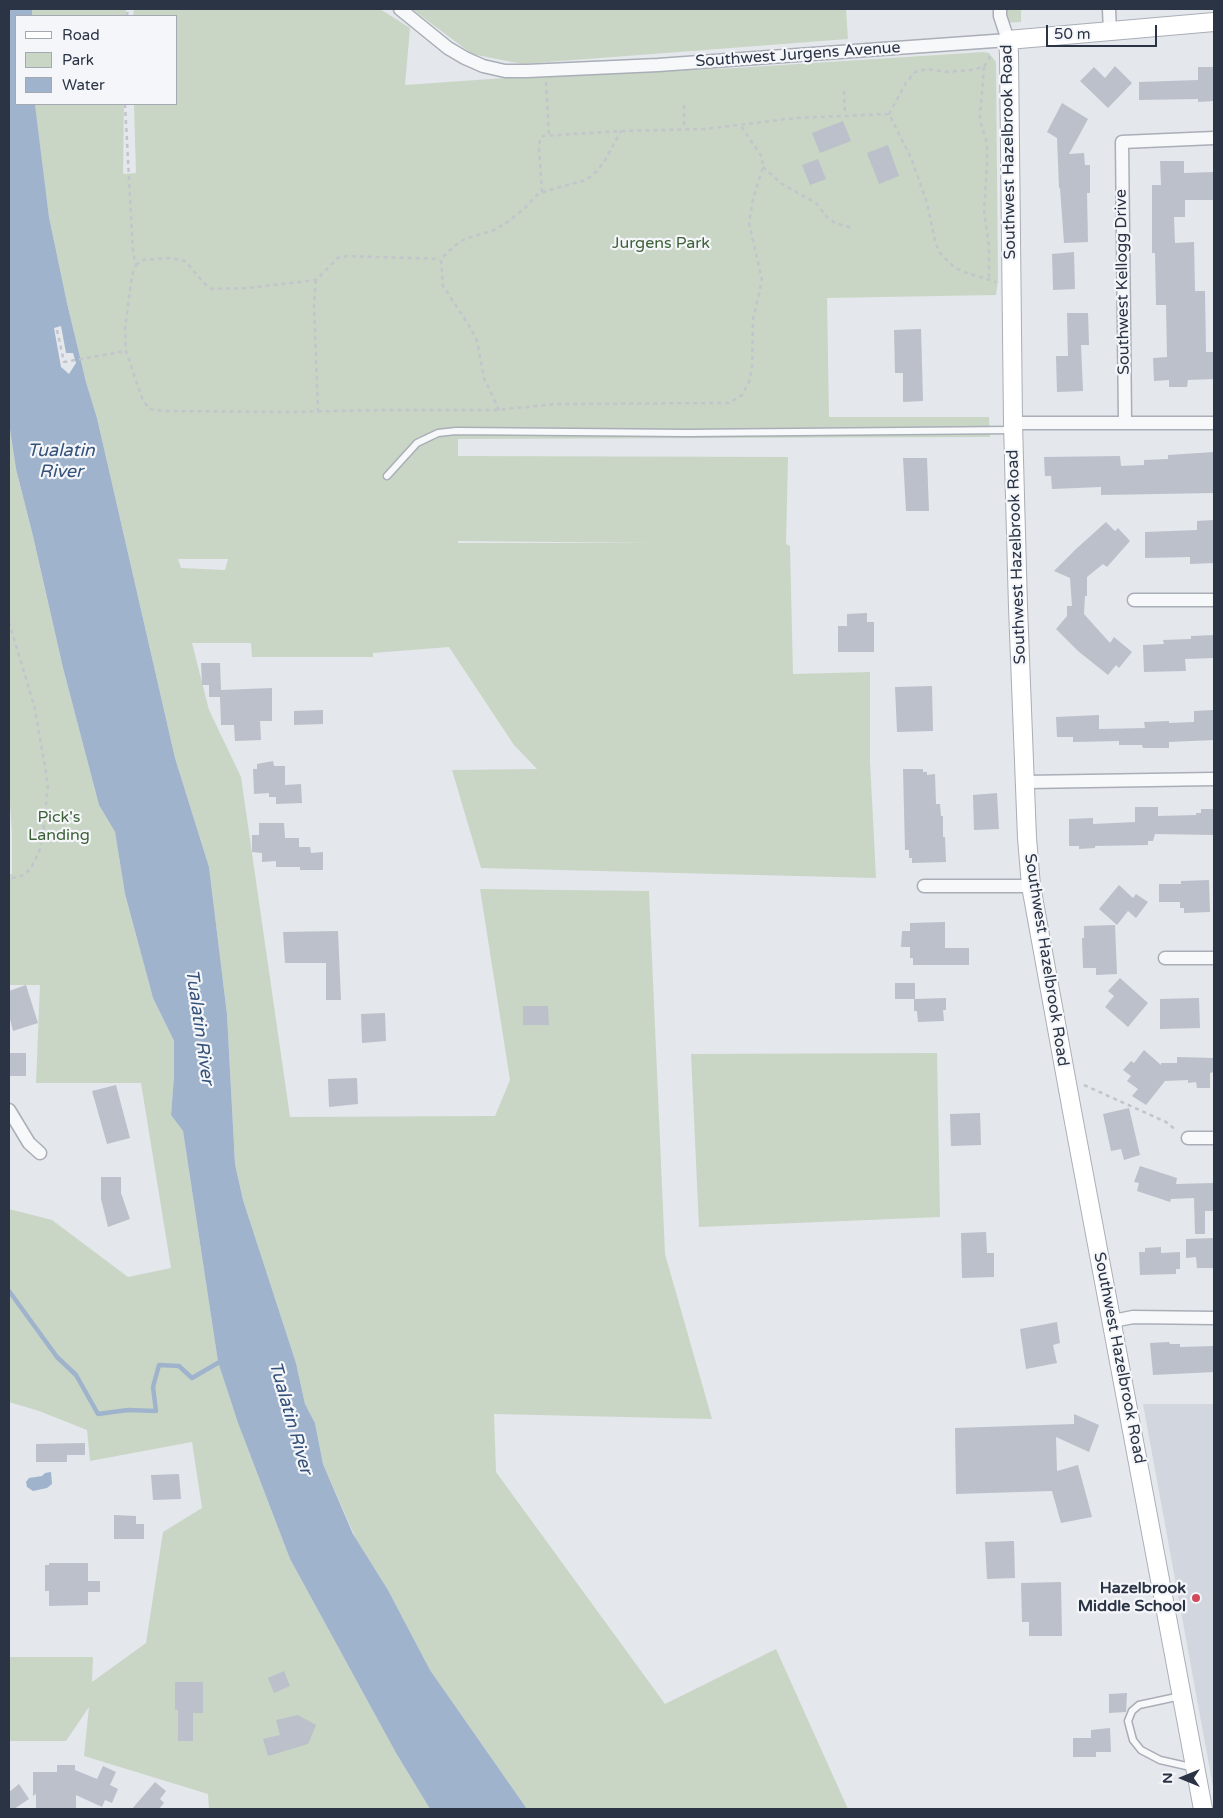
<!DOCTYPE html>
<style>
body{margin:0}
#map{position:relative;width:1223px;height:1818px;overflow:hidden;background:#e4e7ec;font-family:"Varela Round",sans-serif}
canvas{display:block}
.frame{position:absolute;inset:0;border:10px solid #2b3445;pointer-events:none}
.legend{position:absolute;left:15px;top:15px;width:162px;height:90px;box-sizing:border-box;background:#f4f6f9;border:1px solid #a4a8b1;margin:0;padding:6px 9px;list-style:none;font-size:15px;color:#2b3445}
.legend li{display:flex;align-items:center;gap:10px;height:25px}
.legend b{width:25px;border:1px solid #a4a8b1}
.north{position:absolute;left:1158px;top:1753px;width:50px;height:50px;-webkit-text-stroke:4px #f4f6f9;paint-order:stroke;rotate:270deg;font-size:14px;font-weight:700;line-height:20px;text-align:center;color:#2b3445}
.north::after{content:'';display:block;margin:auto;width:18px;height:22px;background:#2b3445;clip-path:polygon(50% 0,100% 100%,50% 72%,0 100%)}
.scale{position:absolute;left:1046px;top:25px;width:111px;height:22px;box-sizing:border-box;border:2px solid #2b3445;border-top:0;padding-left:6px;font-size:15px;line-height:18px;white-space:nowrap;color:#2b3445;-webkit-text-stroke:4px #f4f6f9;paint-order:stroke}
</style>
<div id="map">
<canvas width="1223" height="1818"></canvas>
<div class="frame"></div>
<ul class="legend">
<li><b style="height:6px;background:#fff"></b>Road</li>
<li><b style="height:14px;background:#c9d6c5"></b>Park</li>
<li><b style="height:14px;background:#9fb4cc"></b>Water</li>
</ul>
<div class="north">N</div>
<div class="scale">50 m</div>
</div>
<script>
const ctx = document.querySelector('canvas').getContext('2d');
ctx.lineJoin = 'round';
function paint(path, color) { ctx.fillStyle = color; ctx.fill(path, 'evenodd'); }
const poly = rows => new Path2D(rows.map(r => 'M' + r).join(''));
function trace(path, color, width, dash) { ctx.strokeStyle = color; ctx.lineWidth = width; ctx.lineCap = dash ? 'butt' : 'round'; ctx.setLineDash(dash || []); ctx.stroke(path); }
function write(font, color, halo, rows, align = 'center') {
  ctx.font = font + ' "Varela Round",sans-serif'; ctx.lineWidth = 4.5; ctx.setLineDash([]); ctx.textBaseline = 'middle'; ctx.strokeStyle = halo; ctx.fillStyle = color; for (const [text, x, y, turn = 0] of rows) {
    ctx.save(); ctx.translate(x, y); ctx.rotate((+turn || 0) * Math.PI / 180); ctx.textAlign = isNaN(turn) ? turn : align; if (halo) ctx.strokeText(text, 0, 0); ctx.fillText(text, 0, 0); ctx.restore();
  }
}
const built = poly([
 [1143,1404,1214,1404,1214,1792]
]);
const green = poly([
 [32,9,126,9,126,16,32,16],
 [134,9,380,9,410,28,405,85,519,77,736,68,984,52,989,53,996,62,998,281,996,295,827,298,829,417,989,417,990,437,458,439,458,456,788,457,786,544,790,546,793,674,870,672,870,761,876,878,481,868,452,770,537,769,514,745,449,647,373,653,373,657,252,657,251,643,192,643,209,710,241,777,290,1117,495,1116,510,1080,480,889,649,891,665,1254,712,1419,494,1414,496,1472,665,1704,776,1649,848,1809,527,1809,430,1670,388,1590,356,1539,323,1464,315,1423,305,1404,296,1363,243,1200,235,1164,227,1014,209,867,175,758,97,418,86,382,67,303,49,217,35,104,124,104,123,174,136,173,134,104,176,104,176,16,133,16],
 [458,541,655,543,458,543],
 [178,559,228,559,225,570,181,568],
 [412,9,846,9,848,39,522,64,472,54],
 [1004,9,1021,9,1021,22,1004,23],
 [9,423,16,469,33,536,63,668,99,805,115,832,125,894,153,998,174,1041,174,1076,171,1115,183,1131,218,1362,238,1423,290,1559,396,1753,430,1809,209,1809,208,1794,84,1756,89,1707,66,1741,9,1741,9,1657,93,1657,92,1682,146,1643,163,1532,202,1508,192,1442,90,1461,87,1430,39,1411,9,1402,9,1209,52,1220,128,1277,171,1268,141,1083,36,1083,40,985,9,985,9,874,12,874,12,833,9,789],
 [937,1053,940,1217,699,1227,691,1054]
]);
const water = poly([
 [9,9,32,9,32,16,16,16,16,104,35,104,49,217,67,303,86,382,97,418,175,758,209,867,227,1014,235,1164,243,1200,296,1363,305,1404,315,1423,323,1464,353,1534,388,1590,430,1670,527,1809,430,1809,396,1753,290,1559,238,1423,218,1362,183,1131,171,1115,174,1076,174,1041,153,998,125,894,115,832,99,805,63,668,33,536,16,469,9,423],
 [51,1472,52,1484,47,1488,33,1491,27,1487,26,1482,29,1478,42,1476,45,1473]
]);
const pier = poly([
 [61,326,66,353,73,353,76,363,69,374,61,367,54,328]
]);
const stream = poly([
 [9,1291,57,1357,76,1375,98,1414,128,1410,156,1411,153,1387,159,1365,179,1366,192,1378,223,1360]
]);
const building = poly([
 [1115,66,1132,83,1108,108,1080,81,1094,67,1105,78],
 [1198,67,1214,67,1214,101,1198,102,1198,99,1139,100,1139,82,1198,80],
 [1062,103,1088,119,1069,154,1084,153,1085,165,1090,165,1090,193,1087,193,1088,242,1064,243,1060,188,1059,188,1057,138,1047,132],
 [843,121,851,141,820,153,812,133],
 [888,145,899,176,879,184,867,153],
 [818,159,826,179,810,185,802,165],
 [1160,161,1184,161,1184,173,1214,172,1214,200,1185,200,1185,217,1174,217,1175,243,1194,242,1195,291,1205,291,1206,352,1214,352,1214,379,1188,380,1187,387,1169,387,1169,380,1154,381,1153,358,1167,357,1166,305,1156,305,1155,253,1152,253,1152,185,1161,185],
 [1074,252,1075,289,1053,290,1052,254],
 [1067,313,1088,313,1089,345,1081,345,1083,391,1057,392,1056,356,1068,356],
 [921,329,923,401,903,402,903,373,895,373,894,330],
 [1214,452,1214,493,1101,495,1101,487,1052,489,1051,476,1045,476,1044,457,1120,456,1121,466,1144,465,1144,460,1168,459,1168,455],
 [903,458,927,458,929,511,906,511],
 [1214,520,1214,563,1190,564,1190,557,1145,558,1145,532,1197,530,1197,521],
 [1106,522,1115,531,1118,528,1130,541,1107,567,1103,564,1087,577,1087,596,1085,596,1084,614,1110,643,1114,637,1132,652,1119,668,1116,665,1108,675,1078,651,1056,629,1067,616,1067,606,1072,606,1070,578,1054,571,1076,549],
 [867,613,867,622,874,622,874,652,838,652,838,626,847,626,847,614],
 [1214,635,1214,658,1185,659,1186,671,1144,672,1143,645,1164,644,1163,640,1191,639,1191,636],
 [201,663,220,663,221,690,272,688,272,721,260,721,261,740,235,741,234,725,221,725,220,697,209,697,209,685,202,685],
 [932,686,933,731,897,732,895,687],
 [323,710,323,724,294,725,294,711],
 [1214,710,1214,740,1169,742,1169,748,1143,748,1142,745,1119,745,1119,741,1073,742,1073,737,1057,737,1056,717,1099,715,1099,729,1145,728,1144,722,1169,721,1169,723,1194,722,1194,711],
 [273,761,274,766,285,766,285,785,301,784,302,803,276,804,276,797,269,797,269,793,254,794,253,769,257,769,257,764],
 [903,769,923,769,923,772,927,772,927,775,935,774,936,804,940,804,941,816,943,816,943,837,945,837,946,862,912,863,912,858,909,858,909,850,905,850],
 [997,793,999,829,974,830,973,795],
 [1135,807,1158,807,1158,816,1196,815,1196,813,1201,813,1201,809,1214,809,1214,835,1155,834,1153,841,1148,841,1148,845,1095,846,1095,848,1079,849,1079,846,1069,846,1069,819,1093,818,1093,824,1135,822],
 [259,823,284,823,285,838,299,838,299,847,310,847,311,853,323,852,323,870,300,870,300,867,276,867,276,861,262,862,262,853,252,852,252,835,259,835],
 [1209,880,1210,912,1184,913,1184,908,1180,908,1180,902,1159,902,1159,884,1181,884,1181,881],
 [1119,885,1133,898,1136,894,1148,902,1136,918,1128,911,1117,925,1099,909],
 [945,922,945,948,969,948,969,965,913,965,913,958,910,958,910,947,901,947,902,931,910,931,910,923],
 [1115,925,1117,974,1096,975,1096,968,1083,968,1082,938,1084,938,1084,926],
 [338,931,341,1000,326,1000,326,963,285,963,283,932],
 [1120,978,1148,1003,1128,1027,1105,1007,1114,996,1108,991],
 [895,983,915,983,915,999,946,998,946,1010,943,1010,944,1021,918,1022,917,1011,914,1011,914,999,895,999],
 [26,985,38,1023,13,1031,9,1015,9,991],
 [1199,998,1200,1028,1160,1029,1160,999],
 [523,1006,548,1006,549,1025,523,1025],
 [385,1013,386,1041,362,1043,361,1014],
 [1144,1050,1161,1065,1161,1063,1177,1063,1177,1057,1214,1058,1214,1072,1210,1073,1210,1088,1197,1088,1196,1082,1188,1083,1188,1080,1165,1081,1146,1105,1132,1096,1138,1089,1127,1081,1131,1076,1123,1070,1131,1061,1134,1063],
 [10,1053,26,1053,26,1076,10,1076],
 [357,1078,358,1104,329,1107,328,1079],
 [116,1085,130,1138,107,1144,92,1091],
 [1129,1108,1140,1155,1124,1160,1121,1149,1111,1151,1103,1114],
 [980,1113,981,1145,951,1146,950,1114],
 [1140,1166,1177,1178,1176,1184,1214,1183,1214,1211,1205,1211,1205,1234,1195,1234,1194,1198,1171,1199,1170,1202,1137,1191,1139,1183,1134,1182],
 [101,1177,121,1177,121,1193,130,1219,108,1227,101,1199],
 [986,1232,987,1253,994,1253,994,1277,962,1278,961,1233],
 [1214,1238,1214,1268,1197,1268,1196,1257,1186,1258,1186,1239],
 [1161,1247,1161,1253,1180,1252,1180,1269,1176,1269,1176,1274,1140,1275,1139,1252,1145,1252,1145,1248],
 [1057,1322,1060,1343,1053,1345,1057,1363,1026,1369,1020,1329],
 [1169,1342,1170,1344,1180,1344,1180,1347,1214,1346,1214,1372,1153,1375,1150,1343],
 [1074,1414,1099,1425,1089,1452,1056,1437,1057,1471,1078,1465,1092,1517,1061,1523,1052,1491,956,1494,955,1428,1074,1424],
 [85,1443,85,1455,67,1455,67,1462,36,1462,36,1444],
 [179,1474,181,1499,153,1500,151,1475],
 [114,1515,136,1516,136,1524,144,1524,144,1539,114,1539],
 [1014,1541,1015,1578,987,1579,985,1542],
 [49,1563,88,1563,88,1581,100,1581,100,1592,88,1592,88,1605,49,1606,49,1591,45,1591,45,1565,49,1565],
 [1061,1582,1062,1636,1029,1636,1029,1622,1022,1622,1021,1583],
 [284,1671,290,1686,274,1693,268,1678],
 [175,1682,203,1682,203,1713,193,1713,193,1741,178,1741,178,1710,175,1710],
 [1127,1693,1126,1712,1109,1713,1109,1694],
 [298,1715,316,1725,308,1744,268,1756,263,1739,280,1735,276,1720],
 [1110,1728,1111,1752,1096,1752,1096,1757,1073,1757,1073,1738,1091,1738,1091,1730],
 [57,1765,75,1765,75,1770,97,1779,103,1766,116,1772,110,1785,118,1789,112,1803,105,1800,102,1807,76,1795,76,1809,36,1809,36,1794,33,1796,33,1772,57,1772],
 [155,1782,166,1791,160,1799,164,1803,159,1809,132,1809],
 [19,1784,29,1799,14,1809,9,1809,9,1792]
]);
const path = poly([
 [127,16,128,9],
 [984,67,980,117,981,124,987,143,987,166,984,211,989,246,989,279],
 [546,82,549,136],
 [844,91,845,115],
 [125,104,133,252,136,265,132,275,125,329,126,351,143,401,150,409,164,411,290,412,386,410,496,410,556,404,729,403,742,395,749,382,752,367,753,320,762,280,749,223,753,199,763,167,762,157,741,126],
 [684,105,684,129],
 [889,114,906,83,915,72,928,69,945,72,971,70,984,67,991,55],
 [763,167,782,184,816,203,826,216,835,223,852,228],
 [542,192,539,149,540,139,543,136,621,131,705,129,796,118,889,114,912,160,927,203,935,241,939,252,954,267,964,272,996,282],
 [136,265,142,260,170,258,185,261,205,284,212,289,248,288,316,280,339,257,347,256,440,259],
 [316,280,314,304,318,411],
 [57,330,64,362,126,351],
 [499,410,484,378,477,341,470,327,443,286,441,259,453,247,465,239,494,230,509,221,525,208,537,195,546,191,586,180,596,172,604,162,621,131],
 [9,622,35,709,48,785,43,834,39,852,31,868,24,875,9,879],
 [1084,1085,1166,1122,1177,1131]
]);
const lane = poly([
 [387,476,417,443,438,433,456,431,688,433,1012,430],
 [1181,1696,1139,1705,1132,1711,1128,1721,1133,1740,1141,1750,1160,1760,1195,1768]
]);
const street = poly([
 [400,9,448,48,465,58,483,66,505,71,527,71,658,65,1008,40,1000,16,1000,9],
 [1109,9,1110,32],
 [1125,422,1122,142,1214,138],
 [1013,423,1214,423],
 [1134,600,1214,600],
 [1026,782,1214,779],
 [924,886,1031,886],
 [1165,958,1214,958],
 [9,1110,29,1143,40,1153],
 [1188,1138,1214,1138],
 [1113,1321,1133,1317,1214,1318]
]);
const secondary = poly([
 [1203,1809,1072,1111,1031,886,1027,838,1018,607,1013,423,1009,54,1008,40,1214,22]
]);
const markers = [
 [1196,1598,5,"#d1495b"]
];
const streetNames = [
 ["Southwest Jurgens Avenue",798,55,-4],
 ["Southwest Hazelbrook Road",1009,152,-91],
 ["Southwest Kellogg Drive",1123,282,-91],
 ["Southwest Hazelbrook Road",1017,557,-92],
 ["Southwest Hazelbrook Road",1046,960,81],
 ["Southwest Hazelbrook Road",1119,1358,79]
];
const parkNames = [
 ["Jurgens Park",661,244],
 ["Pick's",59,818],
 ["Landing",59,836]
];
const poiNames = [
 ["Hazelbrook",1186,1589],
 ["Middle School",1186,1607]
];
const waterNames = [
 ["Tualatin",61,451],
 ["River",61,472],
 ["Tualatin River",199,1027,82],
 ["Tualatin River",290,1418,74]
];
paint(built, '#d2d6de');
paint(green, '#c9d6c5');
paint(water, '#9fb4cc');
paint(pier, '#e4e7ec');
trace(stream, '#9fb4cc', 4.5);
paint(building, '#bbc0ca');
trace(lane, '#a9aeb7', 9);
trace(street, '#a9aeb7', 15);
trace(secondary, '#a9aeb7', 20);
trace(path, '#c2c5cb', 2.5, [4, 4]);
trace(lane, '#f7f8fa', 6);
trace(street, '#f7f8fa', 12);
trace(secondary, '#fff', 18);
for (const [x, y, r, color] of markers) { const dot = new Path2D(); dot.arc(x, y, r, 0, 2 * Math.PI); ctx.fillStyle = color; ctx.fill(dot); trace(dot, '#f4f6f9', 2); }
write('16px', '#2b3445', '#f4f6f9', streetNames);
write('16px', '#3f6138', '#f4f6f9', parkNames);
write('bold 16px', '#2b3445', '#f4f6f9', poiNames, 'right');
write('italic 18px', '#34527a', '#f4f6f9', waterNames);
</script>
